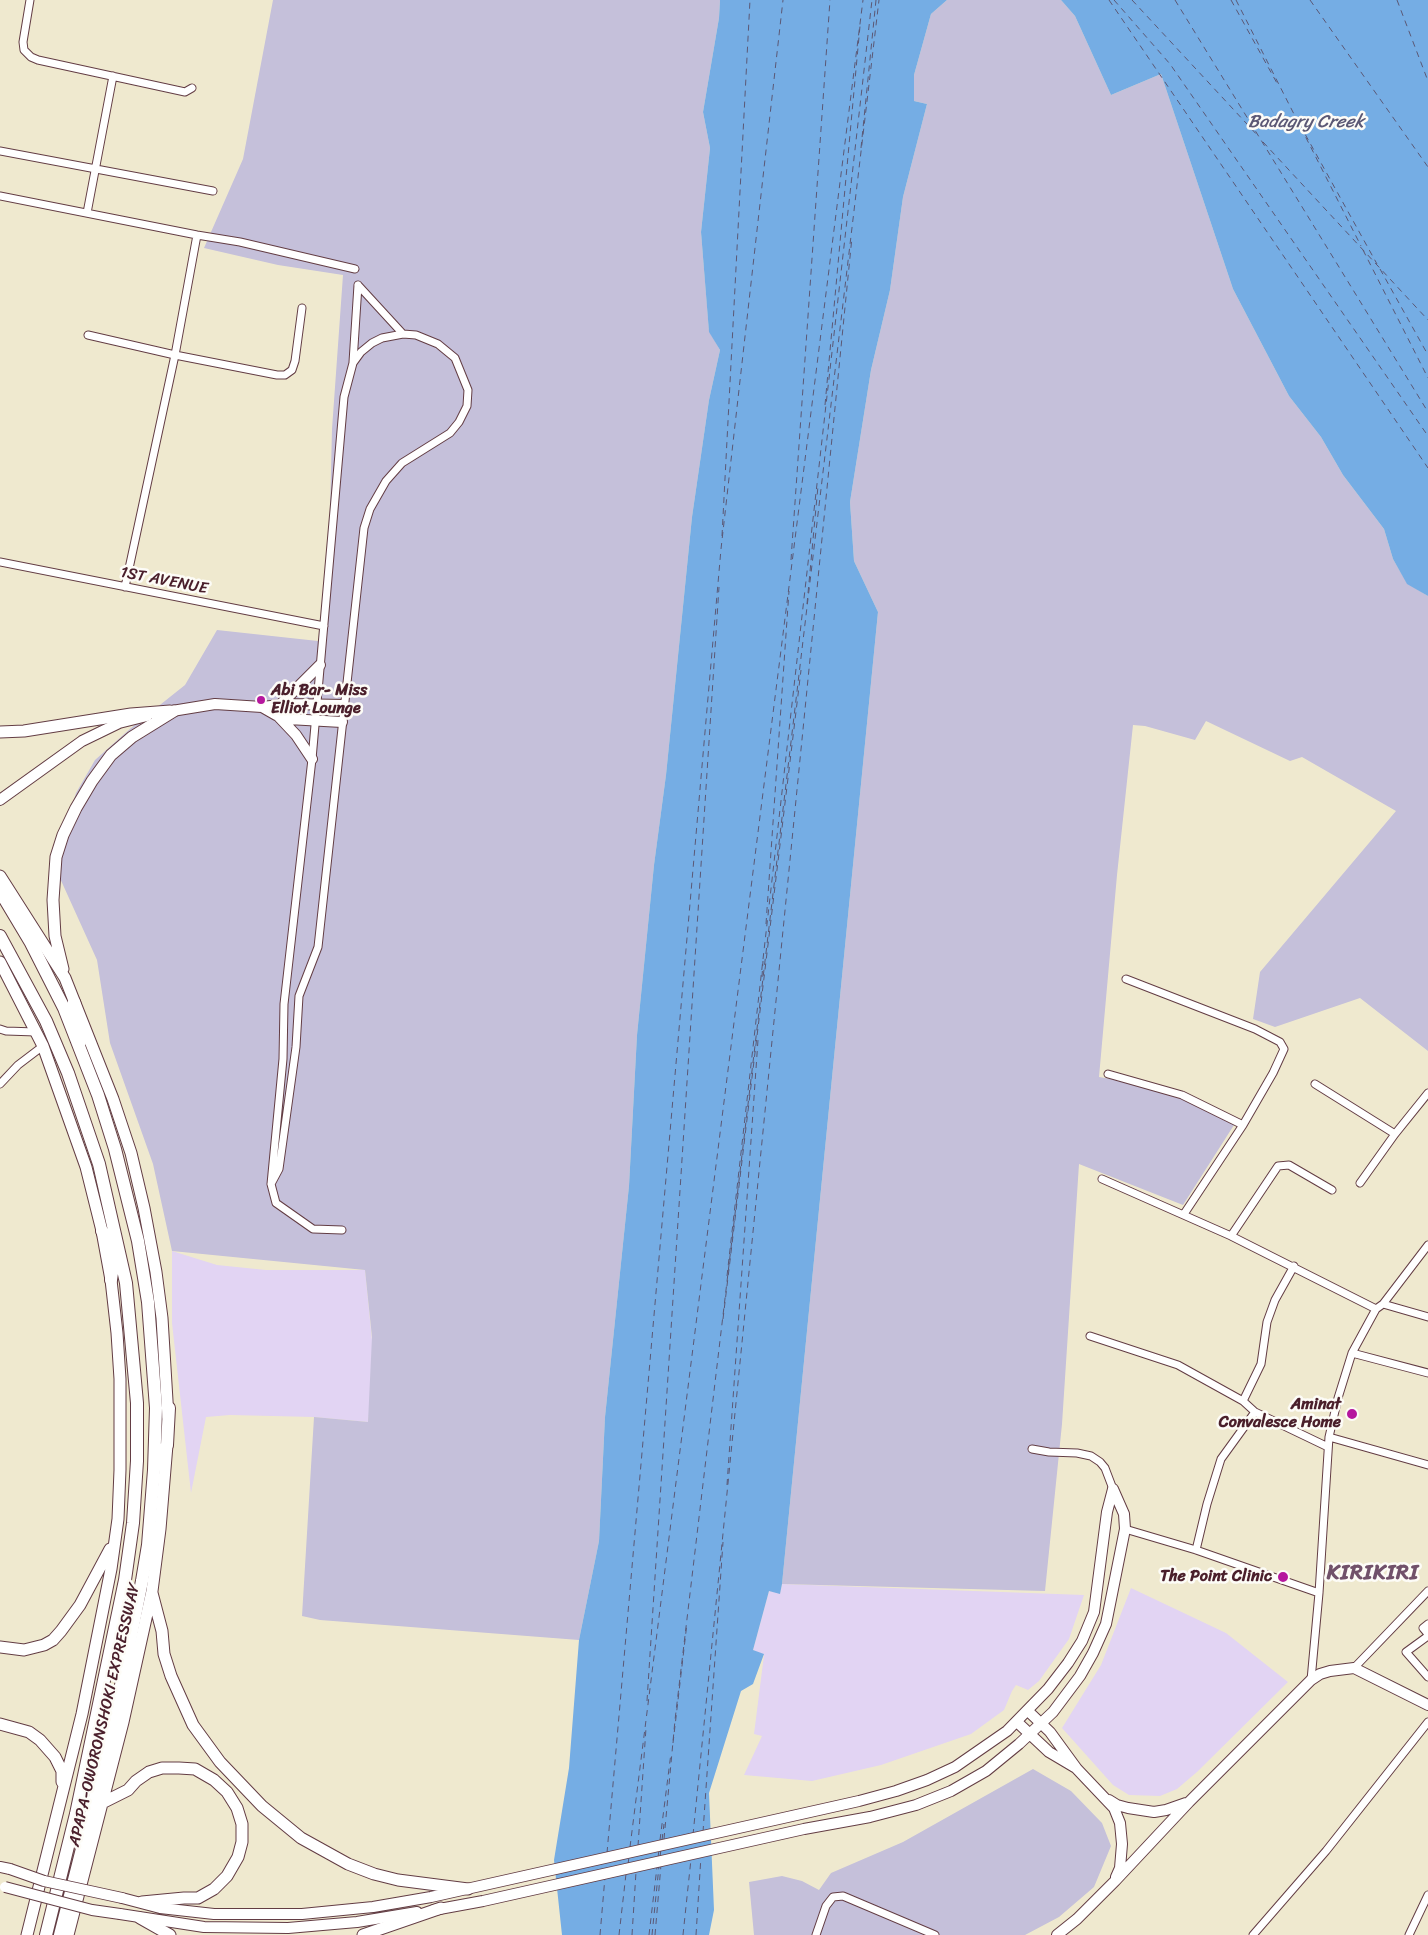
<!DOCTYPE html>
<style>
body{margin:0}
canvas{display:block;background:#efe9cf}
</style>
<canvas width="1428" height="1935"></canvas>
<script>
const ctx = document.querySelector('canvas').getContext('2d');
ctx.lineJoin = 'round';
function paint(path, color) { ctx.fillStyle = color; ctx.fill(path, 'evenodd'); }
const poly = rows => new Path2D(rows.map(r => 'M' + r).join(''));
function trace(path, color, width, dash) { ctx.strokeStyle = color; ctx.lineWidth = width; ctx.lineCap = dash ? 'butt' : 'round'; ctx.setLineDash(dash || []); ctx.stroke(path); }
function write(font, color, halo, rows, align = 'center') {
  ctx.font = font + ' Sriracha,sans-serif'; ctx.lineWidth = 5; ctx.setLineDash([]); ctx.textBaseline = 'middle'; ctx.strokeStyle = halo; ctx.fillStyle = color; for (const [text, x, y, turn = 0] of rows) {
    ctx.save(); ctx.translate(x, y); ctx.rotate((+turn || 0) * Math.PI / 180); ctx.textAlign = isNaN(turn) ? turn : align; if (halo) ctx.strokeText(text, 0, 0); ctx.fillText(text, 0, 0); ctx.restore();
  }
}
const built = poly([
 [172,1251,217,1265,266,1270,365,1270,375,1370,368,1422,314,1417,230,1415,206,1417,191,1493,172,1323],
 [782,1584,1084,1595,1069,1639,1039,1681,1028,1690,1016,1685,1012,1691,1004,1710,971,1734,881,1765,812,1781,744,1775,762,1736,754,1734,764,1655,753,1650,769,1591,780,1593],
 [1131,1588,1226,1633,1288,1682,1197,1772,1177,1789,1160,1796,1129,1795,1113,1785,1062,1728,1101,1665]
]);
const industrial = poly([
 [273,0,720,0,719,18,703,112,710,148,701,232,709,331,720,350,709,400,692,517,666,775,654,865,637,1035,629,1186,605,1417,599,1541,579,1640,320,1620,302,1616,314,1417,368,1422,372,1337,365,1270,172,1251,153,1164,110,1043,97,960,54,865,76,793,95,760,131,728,185,685,217,630,327,642,332,429,343,275,278,265,204,248,243,159],
 [947,0,1061,0,1075,16,1111,95,1161,74,1233,289,1289,396,1321,437,1343,475,1384,529,1393,559,1407,583,1428,596,1428,1051,1360,998,1275,1027,1253,1019,1260,972,1396,811,1302,757,1290,761,1206,721,1195,740,1145,726,1133,725,1117,875,1099,1077,1177,1090,1234,1125,1183,1205,1079,1164,1062,1424,1045,1591,782,1584,878,612,854,561,850,502,871,370,890,290,903,197,927,104,914,101,914,75,931,14],
 [1033,1769,1071,1791,1102,1823,1111,1846,1094,1887,1059,1917,1025,1935,754,1935,749,1882,782,1876,802,1881,819,1890,831,1873,903,1842]
]);
const water = poly([
 [720,0,947,0,931,14,914,75,914,101,927,104,903,197,890,290,871,370,850,502,854,561,878,612,782,1584,780,1594,769,1591,753,1650,764,1654,753,1684,741,1691,709,1793,714,1910,709,1935,562,1935,554,1860,569,1768,579,1640,599,1541,605,1417,629,1186,637,1035,654,865,666,775,692,517,709,400,720,350,709,332,701,232,710,148,703,112,719,18],
 [1061,0,1428,0,1428,596,1407,584,1393,559,1384,529,1343,475,1321,437,1289,396,1233,289,1161,74,1111,95,1075,16]
]);
const ferry = poly([
 [1109,0,1428,468],
 [1114,0,1170,64,1428,436],
 [1132,0,1259,137],
 [1175,0,1428,412],
 [1231,0,1278,85],
 [1236,0,1361,246],
 [1310,0,1428,167],
 [1397,0,1428,81],
 [1300,125,1377,264],
 [1263,142,1428,320],
 [861,148,876,0],
 [1363,250,1428,378],
 [1380,269,1428,355],
 [825,405,860,26],
 [722,536,750,0],
 [791,560,830,0],
 [807,604,818,486],
 [766,924,789,591],
 [762,977,763,961],
 [727,1276,872,0],
 [723,1319,801,670],
 [727,1485,758,1040],
 [647,1701,719,587],
 [673,1743,687,1623],
 [703,1832,723,1542],
 [693,1835,852,237],
 [664,1839,675,1720,879,0],
 [660,1840,671,1753],
 [662,1840,664,1824],
 [638,1846,646,1728],
 [630,1847,863,0],
 [607,1853,721,549,783,0],
 [660,1857,661,1849],
 [658,1858,659,1849],
 [628,1865,629,1856],
 [600,1935,605,1877],
 [619,1935,626,1874],
 [632,1935,636,1872],
 [649,1935,657,1867],
 [652,1935,659,1866],
 [655,1935,661,1865],
 [683,1935,691,1859],
 [696,1935,701,1856]
]);
const street = poly([
 [30,0,23,42,24,50,31,57,38,60,185,92,192,88],
 [0,151,213,191],
 [0,196,197,235,240,242,355,269],
 [87,213,113,76],
 [358,285,403,334],
 [88,335,175,355,277,375,285,375,292,370,295,361,302,308],
 [353,362,358,285],
 [0,562,324,626],
 [125,587,175,355,197,235],
 [1126,979,1255,1029,1280,1042,1284,1049,1273,1073,1243,1125,1184,1214],
 [0,1029,6,1031,36,1032],
 [1108,1074,1182,1095,1243,1125],
 [0,1084,18,1065,43,1046],
 [1315,1084,1395,1134],
 [1102,1179,1231,1236,1376,1309],
 [1360,1183,1395,1134,1428,1093],
 [271,1184,279,1169,296,1047,299,996,318,947,364,528,370,509,386,481,402,463,450,433,459,422,467,406,468,390,455,358,438,344,416,335,403,334,382,338,372,343,361,352,353,363,344,397,312,759,284,1004,283,1059,271,1184,276,1203,313,1229,342,1230],
 [1231,1236,1278,1166,1289,1165,1332,1190],
 [1294,1266,1275,1300,1267,1322,1261,1364,1243,1401,1255,1412,1328,1447],
 [1383,1304,1428,1317],
 [1090,1336,1178,1365,1243,1401],
 [1352,1353,1428,1373],
 [1329,1437,1428,1465],
 [1032,1449,1049,1452,1077,1453,1091,1456,1100,1462,1105,1468,1113,1489],
 [1125,1529,1196,1550,1319,1593],
 [1196,1550,1207,1504,1221,1459,1255,1412],
 [1428,1624,1423,1628,1428,1634],
 [1428,1636,1406,1652,1428,1677],
 [1354,1668,1428,1591],
 [1311,1680,1319,1593,1329,1437,1338,1398,1352,1353,1376,1309,1383,1304,1428,1245],
 [816,1935,826,1906,833,1897,843,1896,935,1935],
 [1253,1935,1326,1851,1428,1722],
 [1409,1935,1428,1895]
]);
const secondary = poly([
 [280,705,320,665],
 [262,707,276,715,288,719,342,722],
 [166,712,215,704,262,707,289,704,344,705],
 [279,717,296,735,312,759],
 [0,800,82,741,119,723,147,716],
 [1028,1711,1050,1732,1077,1769,1114,1808,1120,1823,1122,1844,1120,1868,1116,1877],
 [1017,1722,1049,1752,1076,1768],
 [1109,1800,1117,1805,1128,1808,1154,1812,1166,1810,1186,1803],
 [0,1867,10,1869],
 [122,1898,160,1908,214,1914,302,1914,373,1907,431,1897,859,1801,896,1791,927,1780,955,1767,1007,1731,1048,1689,1068,1663,1082,1641,1094,1612,1107,1512,1113,1489],
 [434,1910,483,1901,804,1829,870,1817,916,1805,951,1791,986,1771,1019,1744,1053,1712,1080,1676,1093,1653,1106,1624,1125,1529,1124,1514,1113,1489],
 [120,1914,204,1927,288,1928,357,1922,417,1912],
 [1057,1935,1077,1919,1115,1881,1189,1802,1311,1680,1320,1674,1330,1671,1354,1668,1428,1705]
]);
const primary = poly([
 [0,732,24,731,131,714,170,711],
 [0,876,65,978,113,1099,131,1153,144,1208,156,1272,162,1318,168,1417],
 [0,962,43,1046,86,1167,102,1231,111,1280,117,1333,120,1379,120,1470,118,1519,111,1569,82,1714,27,1935],
 [63,969,55,936,53,900,56,857,63,835,76,808,92,781,111,755,132,737,174,711],
 [152,1593,162,1631,164,1654,171,1676,193,1725,220,1762,262,1806,301,1838,348,1864,374,1874,398,1880,468,1889],
 [0,1647,24,1650,44,1645,53,1640,61,1631,80,1605,110,1549],
 [0,1724,29,1732,40,1740,55,1757,62,1771,62,1782],
 [102,1803,128,1790,136,1781,149,1772,162,1768,179,1768,195,1769,214,1780,227,1792,237,1808,242,1824,242,1842,238,1857,227,1876,214,1889,198,1898,184,1898,142,1902],
 [140,1918,170,1935],
 [68,1935,123,1722,152,1591,160,1529,167,1445],
 [363,1935,441,1908]
]);
const highway = poly([
 [0,891,31,943,64,1008,98,1095,115,1149,138,1241,148,1302,156,1408,154,1470,148,1545,142,1581,111,1735,60,1935],
 [0,936,46,1021,68,1073,99,1164,126,1283,137,1403,137,1461,133,1523,125,1580,76,1814,46,1935],
 [74,1002,81,1027,80,1042],
 [102,1231,116,1260],
 [111,1280,115,1251],
 [156,1466,167,1445,169,1408]
]);
const secondaryBridge = poly([
 [10,1869,44,1881,122,1898],
 [5,1887,92,1910,120,1914]
]);
const markers = [
 [261,700,5,"#b5179e"],
 [1352,1414,6,"#b5179e"],
 [1283,1577,6,"#b5179e"]
];
const streetNames = [
 ["1ST AVENUE",164,581,11],
 ["APAPA-OWORONSHOKI EXPRESSWAY",105,1715,-77]
];
const poiNames = [
 ["Abi Bar- Miss",271,691,"left"],
 ["Elliot Lounge",271,709,"left"],
 ["Aminat",1341,1405],
 ["Convalesce Home",1341,1423],
 ["The Point Clinic",1272,1577]
];
const waterNames = [
 ["Badagry Creek",1306,122]
];
const districtNames = [
 ["KIRIKIRI",1373,1574]
];
paint(built, '#e2d4f3');
paint(industrial, '#c5c0da');
paint(water, '#75ade4');
trace(ferry, '#5b5875', 1, [6, 5]);
trace(street, '#633d44', 9);
trace(secondary, '#633d44', 12);
trace(primary, '#633d44', 13);
trace(highway, '#633d44', 14);
trace(street, '#fff', 7);
trace(secondary, '#fff', 10);
trace(primary, '#fff', 11);
trace(highway, '#fff', 12);
trace(secondaryBridge, '#633d44', 12, []);
trace(secondaryBridge, '#fff', 10);
for (const [x, y, r, color] of markers) { const dot = new Path2D(); dot.arc(x, y, r, 0, 2 * Math.PI); ctx.fillStyle = color; ctx.fill(dot); trace(dot, '#fdfcf7', 2); }
write('16px', '#4a1f2b', '#fdfcf7', streetNames);
write('bold 16px', '#4a1f2b', '#fdfcf7', poiNames, 'right');
write('italic 18px', '#5b5875', '#fdfcf7', waterNames);
ctx.letterSpacing = '1px';
write('bold 21px', '#71516a', '#fdfcf7', districtNames);
ctx.letterSpacing = '0px';
</script>
